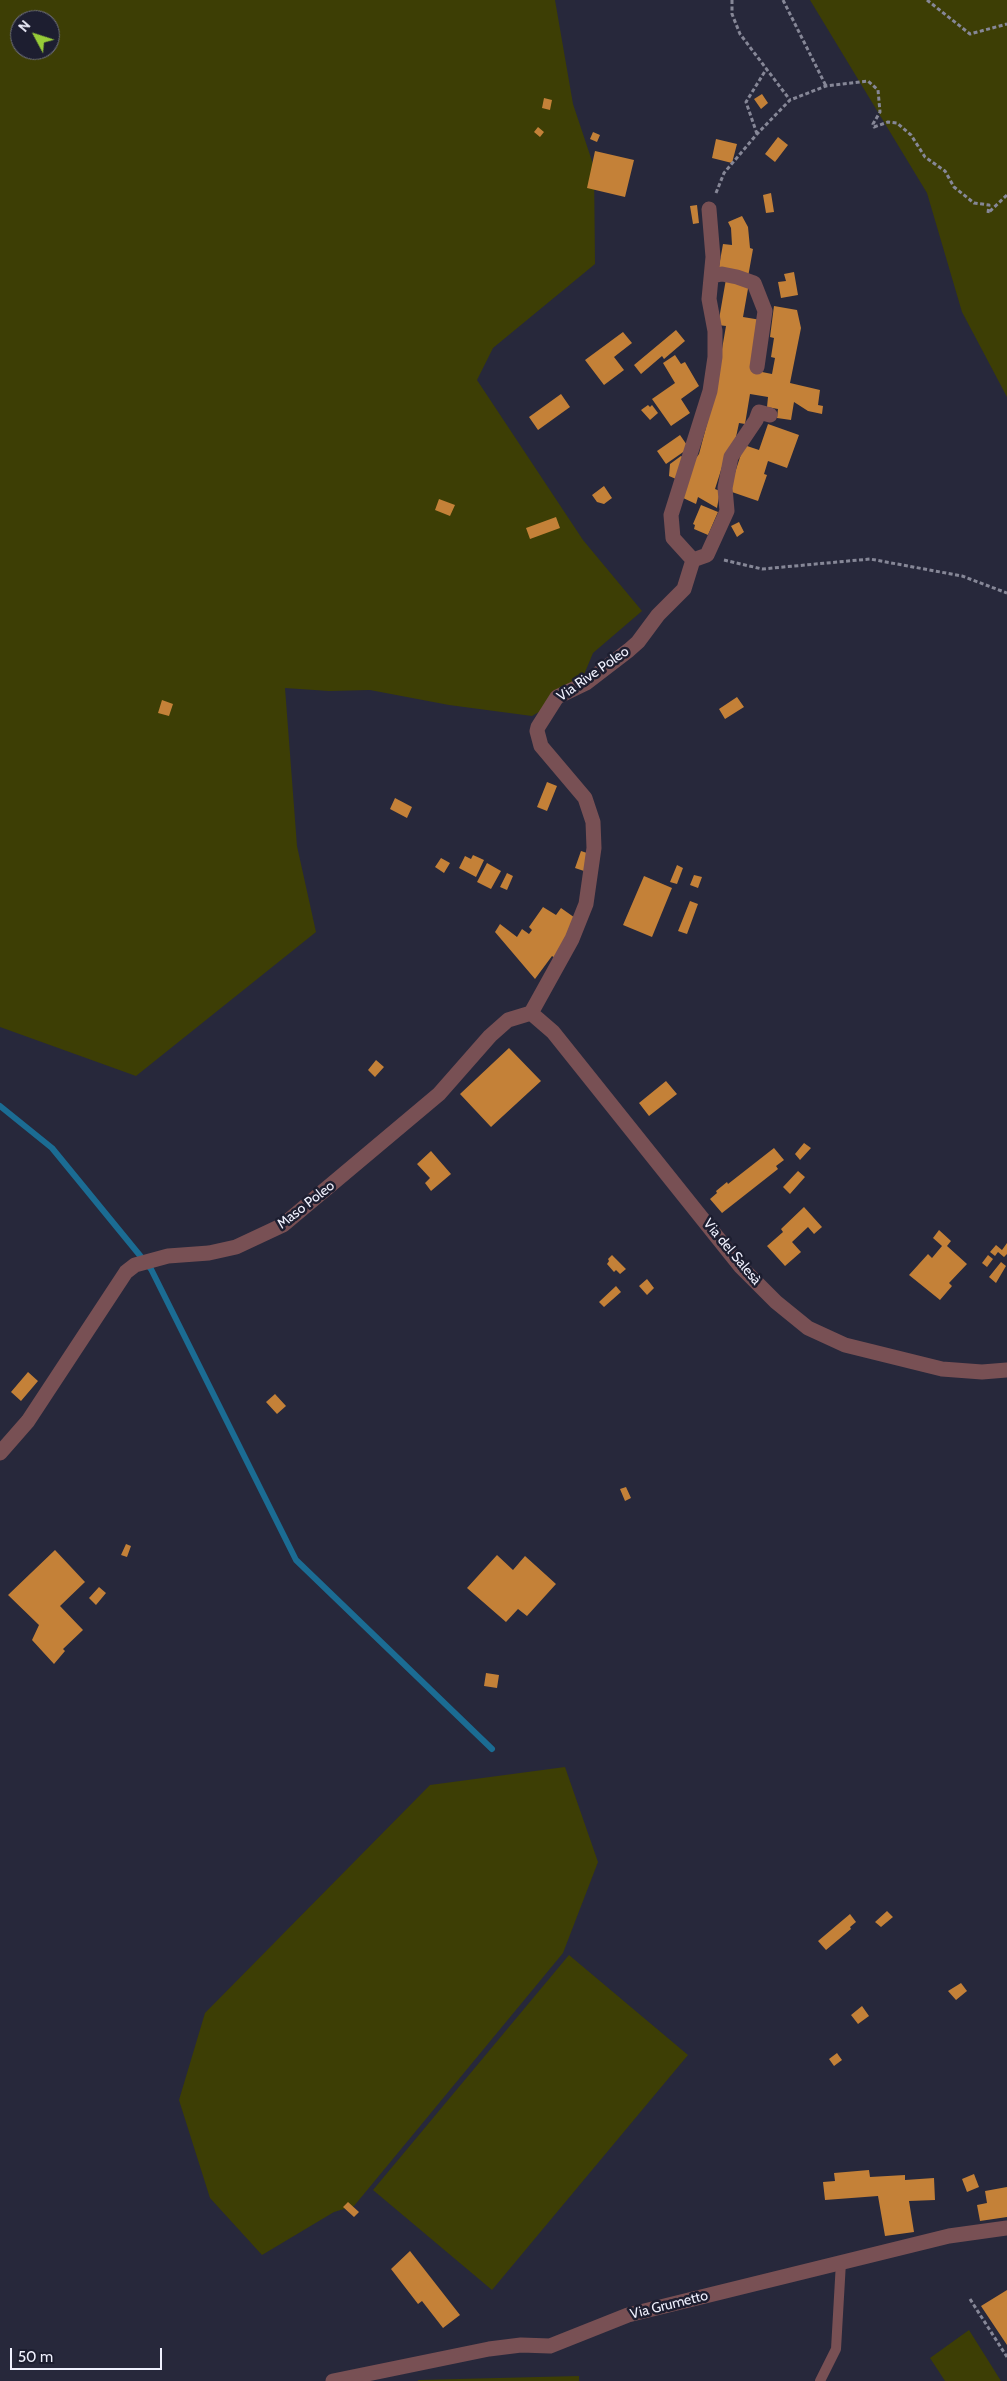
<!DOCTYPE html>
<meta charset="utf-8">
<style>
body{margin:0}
#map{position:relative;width:1007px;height:2381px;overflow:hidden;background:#27283b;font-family:Cabin,sans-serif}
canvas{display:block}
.north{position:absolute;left:10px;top:10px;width:50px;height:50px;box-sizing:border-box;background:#1d1e30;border:1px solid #717282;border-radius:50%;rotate:310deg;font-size:14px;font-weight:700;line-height:20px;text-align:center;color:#f0f1fe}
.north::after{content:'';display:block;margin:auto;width:18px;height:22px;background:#97cc38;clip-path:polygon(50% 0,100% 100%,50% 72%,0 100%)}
.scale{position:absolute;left:10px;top:2348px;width:152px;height:22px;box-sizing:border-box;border:2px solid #f0f1fe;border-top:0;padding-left:6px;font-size:15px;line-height:18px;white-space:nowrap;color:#f0f1fe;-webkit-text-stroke:4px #1d1e30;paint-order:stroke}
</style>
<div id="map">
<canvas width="1007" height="2381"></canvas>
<div class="north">N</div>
<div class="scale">50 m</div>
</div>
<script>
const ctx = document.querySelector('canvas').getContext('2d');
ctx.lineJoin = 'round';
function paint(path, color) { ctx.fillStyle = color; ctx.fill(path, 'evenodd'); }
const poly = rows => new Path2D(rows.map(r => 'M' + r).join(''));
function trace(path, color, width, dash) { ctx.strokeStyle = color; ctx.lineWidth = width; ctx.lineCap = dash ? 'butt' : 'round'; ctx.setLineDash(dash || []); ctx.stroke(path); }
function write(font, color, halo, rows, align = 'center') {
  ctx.font = font + ' Cabin,sans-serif'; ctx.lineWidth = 5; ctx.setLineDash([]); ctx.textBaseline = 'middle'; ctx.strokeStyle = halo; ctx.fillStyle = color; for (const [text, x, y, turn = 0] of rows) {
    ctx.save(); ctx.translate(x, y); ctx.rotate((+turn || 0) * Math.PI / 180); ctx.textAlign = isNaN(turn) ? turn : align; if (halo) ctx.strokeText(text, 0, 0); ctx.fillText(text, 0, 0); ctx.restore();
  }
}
const green = poly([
 [0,0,555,0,573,104,594,167,595,264,493,348,477,380,583,540,642,611,593,653,578,689,532,716,449,705,370,690,329,691,285,688,297,846,316,932,136,1076,0,1027],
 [20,20,50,20,50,50,20,50],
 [810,0,1007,0,1007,397,962,312,927,193],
 [565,1767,598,1862,563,1953,354,2206,334,2212,262,2255,210,2198,179,2100,205,2013,430,1785],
 [569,1955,688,2055,492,2290,373,2190],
 [969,2330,1001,2381,945,2381,930,2358],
 [579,2376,579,2381,418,2381,418,2380]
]);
const stream = poly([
 [0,1106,52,1148,151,1269,296,1560,492,1749]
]);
const building = poly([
 [762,94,768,103,761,109,754,99],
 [544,98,552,100,550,110,542,108],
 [538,127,544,132,540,137,534,132],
 [593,132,600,135,597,142,590,139],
 [778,137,788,145,775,162,765,154],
 [716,139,737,144,732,163,712,158],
 [595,151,634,160,625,197,587,188],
 [771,193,774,212,766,213,763,195],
 [697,205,699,223,693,224,690,206],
 [742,216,748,227,750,248,753,249,748,277,718,272,723,244,732,245,731,228,728,222],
 [794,272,798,295,781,298,778,282,786,281,784,274],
 [726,279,749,283,743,317,761,320,752,370,772,374,775,358,771,357,774,338,770,337,774,306,797,310,801,328,790,383,820,390,818,405,823,406,822,414,808,411,794,402,791,420,777,418,778,409,767,407,768,397,750,394,745,424,739,423,736,437,722,467,715,489,720,491,717,508,698,497,696,504,681,497,688,469,699,454,713,401,726,326,718,325],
 [676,330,685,341,664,359,662,356,641,374,634,365],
 [623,332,632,343,614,357,624,370,604,385,585,360],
 [675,355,681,364,685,362,699,386,681,399,690,413,671,426,652,399,675,383,663,363],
 [561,394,570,407,538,430,529,417],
 [648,405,650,407,652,405,658,413,650,420,641,410],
 [768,424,799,435,787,468,768,461,764,474,767,475,758,501,729,491,744,445,759,450],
 [680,435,689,448,666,464,657,451],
 [681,456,685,458,676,479,669,476,670,464],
 [604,486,612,498,604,504,597,502,592,495],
 [439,499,455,505,450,516,435,510],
 [701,505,718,512,708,535,694,529,695,525,693,524],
 [556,517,560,528,530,539,526,528],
 [739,522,744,532,737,537,731,526],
 [737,697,744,707,725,719,719,709],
 [162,700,173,704,169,716,158,713],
 [547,782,557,786,547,811,537,807],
 [395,798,412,807,407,818,390,809],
 [581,851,590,854,584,871,575,868],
 [473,855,484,860,476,877,459,868,465,856,471,859],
 [441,858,450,863,444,873,435,867],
 [487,863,501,871,491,889,477,882],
 [677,865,683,868,677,884,670,882],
 [507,873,513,876,507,890,500,887],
 [694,875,702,877,698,888,690,885],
 [644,876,672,888,652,937,623,925],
 [690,901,698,904,687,934,678,931],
 [543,907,556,915,561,908,578,920,555,958,552,956,535,979,495,932,500,924,517,937,522,929,529,934,532,930,529,927],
 [509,1048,541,1081,491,1127,460,1094],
 [376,1060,384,1067,375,1077,368,1070],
 [666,1081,677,1094,649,1116,639,1103],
 [804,1143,811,1148,800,1160,795,1154],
 [774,1148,784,1160,776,1166,778,1169,722,1213,710,1199,717,1193,716,1191,727,1182,728,1184],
 [431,1151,451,1174,431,1191,425,1183,430,1178,417,1164],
 [798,1171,805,1177,790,1194,783,1187],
 [804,1207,822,1227,814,1234,808,1227,792,1242,801,1252,785,1266,767,1246,783,1232,781,1229],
 [939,1230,951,1241,947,1246,967,1264,949,1283,952,1286,940,1300,909,1275,928,1254,932,1258,942,1246,933,1238],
 [1007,1243,1007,1254,1004,1257,998,1252,995,1256,990,1252,996,1245,1002,1250],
 [612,1255,626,1269,620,1274,616,1270,614,1272,607,1264,609,1261,608,1259],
 [988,1255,993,1259,987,1267,982,1263],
 [1001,1262,1006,1266,996,1283,989,1277],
 [647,1279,654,1288,647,1295,639,1286],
 [616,1286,621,1292,604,1307,599,1302],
 [28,1372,38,1381,21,1401,11,1392],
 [275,1394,286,1406,277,1414,266,1402],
 [626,1487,631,1498,625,1501,620,1489],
 [126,1544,131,1546,127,1557,121,1555],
 [55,1550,85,1582,60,1606,83,1630,63,1649,65,1651,54,1664,32,1640,39,1625,8,1595],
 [497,1555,513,1570,525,1556,556,1584,527,1616,518,1609,506,1622,467,1588],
 [99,1587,106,1593,96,1605,89,1598],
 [486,1673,499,1675,497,1688,484,1686],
 [887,1911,893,1917,881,1927,875,1922],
 [850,1914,856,1922,850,1927,851,1929,826,1950,818,1941],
 [961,1983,967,1991,956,2000,948,1991],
 [862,2006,869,2016,858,2024,851,2015],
 [837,2053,842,2060,834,2066,829,2059],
 [869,2170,870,2177,905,2175,905,2180,934,2178,935,2200,909,2201,914,2232,885,2236,878,2196,825,2200,823,2182,835,2181,834,2173],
 [974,2174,979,2187,967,2192,962,2179],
 [1007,2187,1007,2217,980,2221,977,2205,987,2203,985,2191],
 [348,2202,359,2212,354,2217,343,2207],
 [410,2251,460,2315,443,2328,422,2301,418,2304,391,2269],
 [1007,2290,1007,2345,981,2306]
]);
const path = poly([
 [732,0,732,14,740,34,790,100],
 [783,0,826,86],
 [927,0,970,34,1007,24],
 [757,134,746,102,767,68],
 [716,193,724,173,757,134,790,100,826,86,868,81,878,90,880,112,873,124,874,127,888,122,897,123,911,135,925,157,945,171,954,187,974,203,989,205,988,213,1007,195],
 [724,560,762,569,870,559,962,576,1007,593],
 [970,2299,1007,2357]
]);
const lane = poly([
 [820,2381,836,2349,841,2262]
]);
const street = poly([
 [712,276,722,274,737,277,754,283,765,311,757,367],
 [693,560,673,538,671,515,710,391,715,357,715,331,709,299,713,257,709,209],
 [531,1013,572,939,586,904,594,848,593,822,585,798,541,746,537,731,538,727,557,697,586,683,629,650,638,642,658,615,684,589,693,560,707,555,727,511,725,488,731,457,756,420,759,412,770,415],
 [531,1013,553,1032,741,1267,776,1302,808,1328,845,1345,942,1369,982,1372,1007,1370],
 [0,1453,28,1421,126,1272,135,1265,168,1256,209,1253,236,1247,283,1225,439,1094,490,1036,508,1020,531,1013],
 [333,2381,489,2349,521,2345,550,2346,628,2315,949,2236,1007,2228]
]);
const streetNames = [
 ["Via Rive Poleo",593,674,-35],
 ["Maso Poleo",306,1205,-38],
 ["Via del Salesà",732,1252,50],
 ["Via Grumetto",669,2305,-14]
];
paint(green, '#3d3e05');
trace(stream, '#1b6c93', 6);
paint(building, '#c48138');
trace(path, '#868797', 3, [4, 2.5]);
trace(lane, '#785054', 10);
trace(street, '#785054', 15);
write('14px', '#f0f1fe', '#1d1e30', streetNames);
</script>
